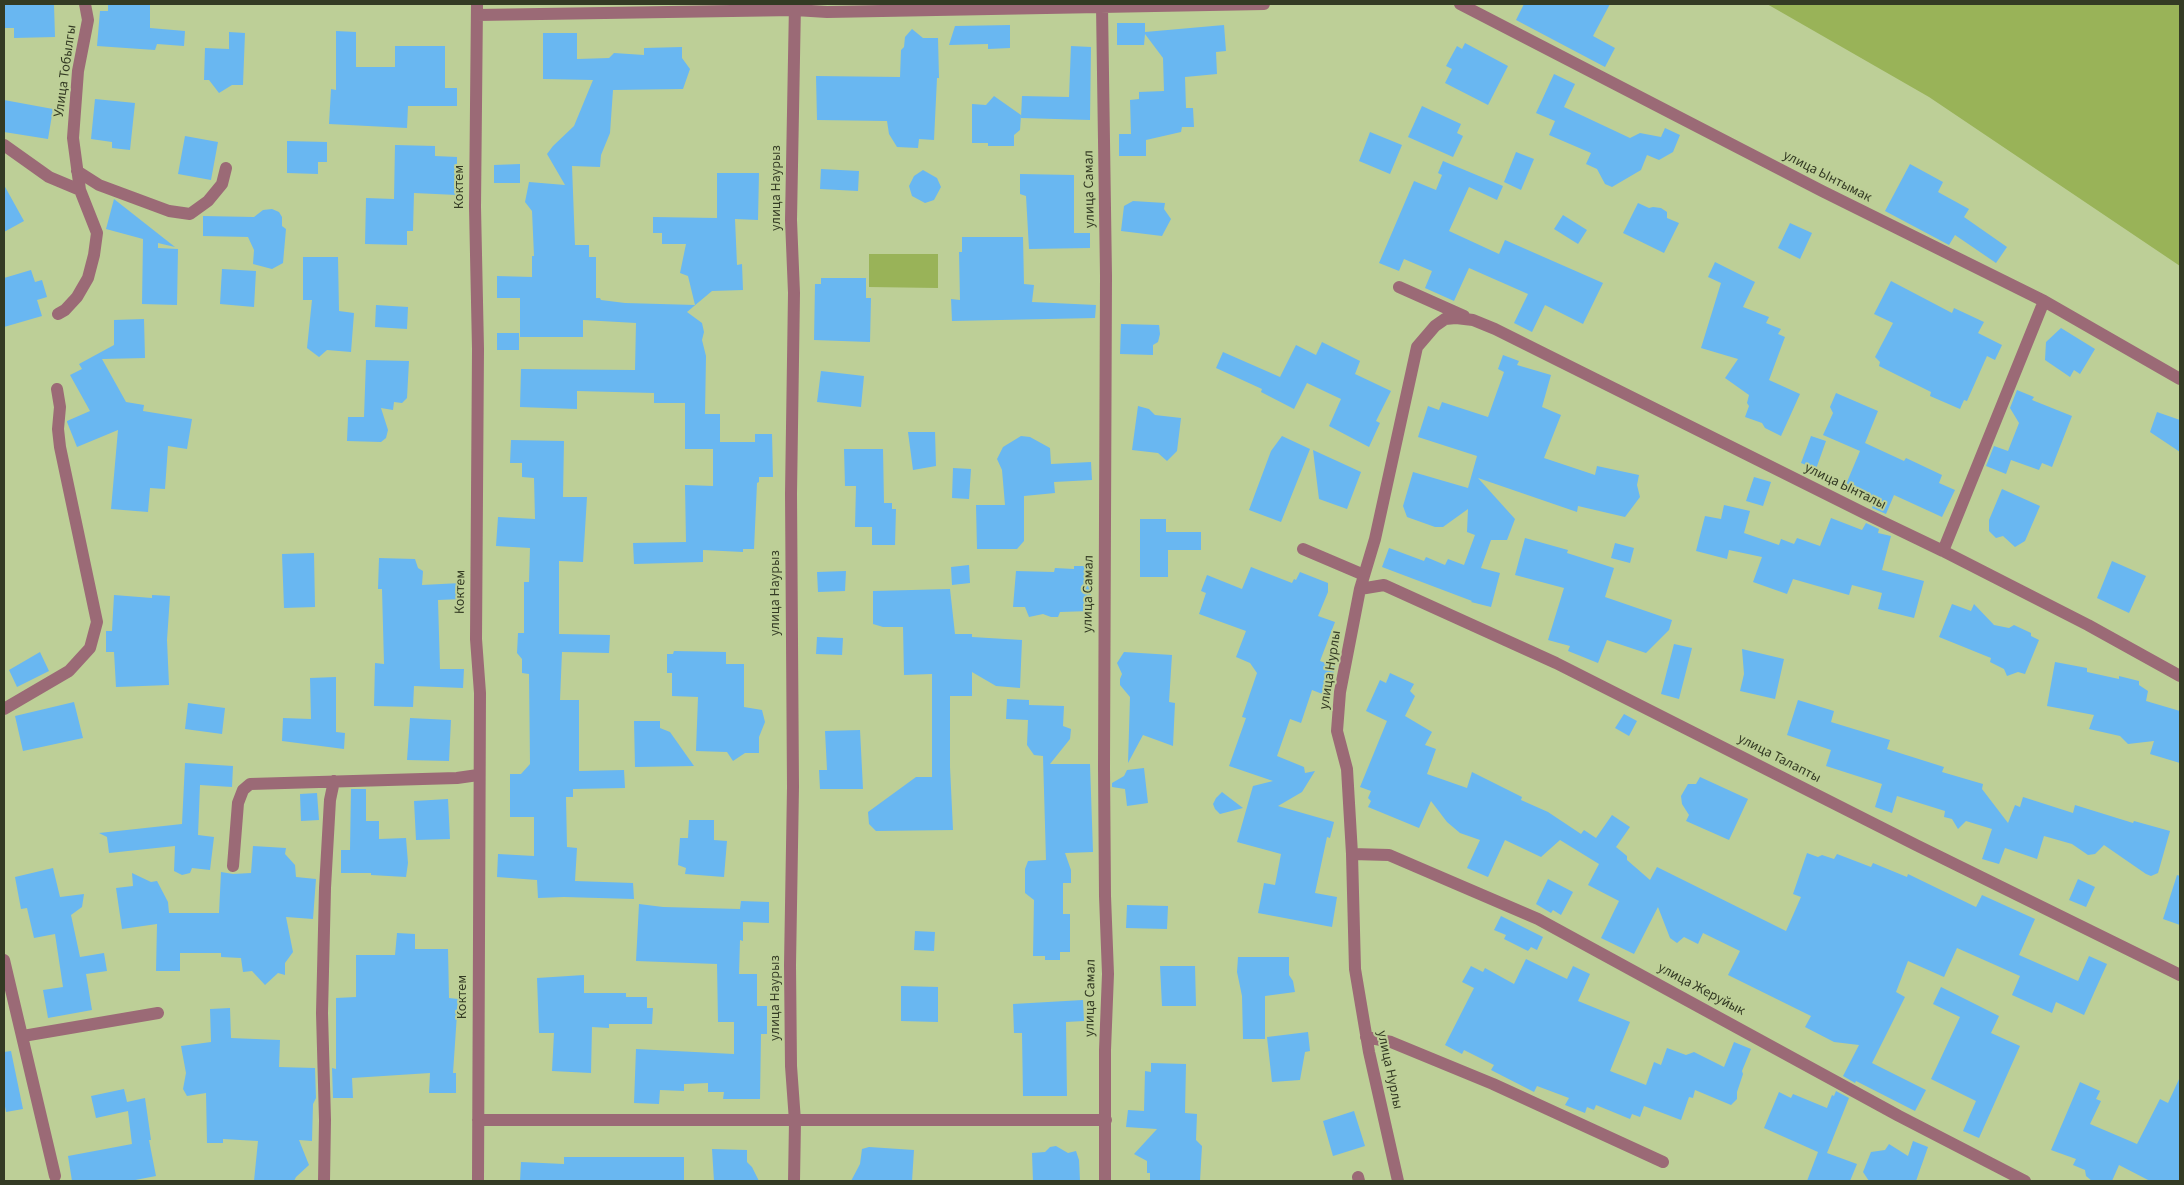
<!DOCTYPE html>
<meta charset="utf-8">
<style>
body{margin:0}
#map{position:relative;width:2184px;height:1185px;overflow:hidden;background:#bdcf97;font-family:"Source Sans 3",sans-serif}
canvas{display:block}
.frame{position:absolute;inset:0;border:5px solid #343b24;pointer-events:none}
</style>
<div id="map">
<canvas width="2184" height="1185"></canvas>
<div class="frame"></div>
</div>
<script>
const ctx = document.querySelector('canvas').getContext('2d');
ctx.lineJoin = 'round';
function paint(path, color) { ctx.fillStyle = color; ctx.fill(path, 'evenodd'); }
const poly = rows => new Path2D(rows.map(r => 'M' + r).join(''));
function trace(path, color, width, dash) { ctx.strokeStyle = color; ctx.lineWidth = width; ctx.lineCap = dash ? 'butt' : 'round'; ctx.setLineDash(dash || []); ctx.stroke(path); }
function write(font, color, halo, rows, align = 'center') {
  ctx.font = font + ' "Source Sans 3",sans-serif'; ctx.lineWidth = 4; ctx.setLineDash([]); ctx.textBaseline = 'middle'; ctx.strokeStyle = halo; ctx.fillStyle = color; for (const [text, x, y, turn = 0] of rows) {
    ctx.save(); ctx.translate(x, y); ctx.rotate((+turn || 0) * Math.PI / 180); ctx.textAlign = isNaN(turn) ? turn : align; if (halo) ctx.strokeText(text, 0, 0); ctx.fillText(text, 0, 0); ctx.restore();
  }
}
const green = poly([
 [1767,4,2180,4,2180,266,1929,97],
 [869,254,938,254,938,288,869,287]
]);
const building = poly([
 [5,4,54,4,55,37,14,38,14,28,5,28],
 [108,4,150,4,150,28,185,31,184,46,157,44,155,50,97,46,100,11,108,11],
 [1524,4,1610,4,1593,36,1615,48,1605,67,1516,20],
 [1117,23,1145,23,1145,32,1224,25,1226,51,1216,52,1217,74,1185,77,1186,108,1193,108,1194,127,1182,127,1181,132,1146,140,1146,156,1119,156,1119,134,1131,134,1130,100,1139,99,1139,92,1164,91,1163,58,1145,34,1144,45,1117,45],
 [1010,25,1010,48,988,49,988,44,949,45,955,26],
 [912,29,923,38,938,38,939,78,937,78,934,140,919,139,918,148,897,147,889,134,887,121,817,120,816,76,900,77,901,50,904,47,905,37],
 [336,31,356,32,356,67,395,67,395,46,445,46,445,88,457,88,457,106,408,106,407,128,329,124,331,89,336,90],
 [229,32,245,33,243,85,232,85,219,93,209,80,204,80,205,48,229,49],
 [543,33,577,33,577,59,609,58,614,53,644,55,644,48,682,47,682,58,690,69,683,89,613,90,610,133,601,155,600,167,572,166,575,245,589,245,589,257,596,257,596,298,600,298,601,300,625,303,695,305,688,276,680,273,686,244,662,244,662,233,653,233,653,217,717,218,717,173,759,173,758,220,735,219,737,265,742,264,743,290,712,291,687,312,702,323,704,332,702,340,706,356,705,414,720,414,720,442,755,442,755,434,772,434,773,477,759,477,759,482,757,483,754,549,743,549,743,552,703,550,703,562,634,564,633,543,686,542,685,485,713,486,713,449,685,449,685,403,654,403,654,393,577,391,577,409,520,407,521,369,635,370,636,323,583,320,583,337,520,337,520,298,497,298,497,276,532,277,532,256,534,256,532,211,525,202,529,182,565,185,547,154,553,146,574,126,593,80,543,79],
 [1465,43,1508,66,1488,105,1445,83,1452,69,1446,66,1457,46,1462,49],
 [1071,46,1091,47,1090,120,1021,118,1022,96,1069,97],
 [1554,74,1575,84,1564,107,1630,138,1640,133,1661,137,1665,128,1680,135,1673,152,1659,160,1647,155,1641,170,1612,187,1605,184,1597,169,1586,164,1591,153,1549,135,1555,121,1536,113],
 [994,96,1021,115,1020,130,1014,135,1014,146,988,146,988,143,972,143,972,104,986,105],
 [95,99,135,103,130,150,112,148,112,142,91,139],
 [4,100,53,109,48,139,4,132],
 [1422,106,1461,124,1457,133,1463,136,1453,157,1408,137],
 [1370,132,1402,145,1390,174,1359,161],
 [185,136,218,142,211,180,178,174],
 [287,141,327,142,327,162,318,162,318,174,287,173],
 [395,145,435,146,435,156,457,157,457,195,414,193,413,231,407,231,407,245,365,244,366,198,394,199],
 [1516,152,1534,159,1521,190,1504,182],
 [1443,161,1503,186,1497,200,1469,187,1449,231,1499,254,1505,240,1603,283,1583,324,1545,305,1532,332,1514,323,1528,294,1469,268,1454,301,1425,288,1432,271,1404,259,1399,271,1379,263,1414,181,1436,190,1442,175,1438,173],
 [520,164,520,183,494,183,494,165],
 [1910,164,1943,182,1938,192,1969,209,1964,217,2007,247,1996,263,1955,235,1949,245,1885,211],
 [821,169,859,171,858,191,820,189],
 [923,170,937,178,941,187,934,200,925,203,912,196,909,186,914,176],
 [1020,174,1074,175,1074,233,1090,233,1090,248,1029,249,1026,196,1020,194],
 [4,185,24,221,4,232],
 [114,199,175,247,158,243,158,248,178,249,177,305,142,304,143,239,106,229],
 [1133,201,1165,203,1164,209,1171,219,1162,236,1121,231,1124,206],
 [1638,203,1649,208,1653,207,1661,208,1667,212,1667,218,1679,223,1664,253,1623,233],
 [272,209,279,212,282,217,282,226,286,229,283,263,272,269,253,264,254,250,248,237,203,236,203,216,254,217,263,210],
 [1563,215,1587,230,1578,244,1554,229],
 [1790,223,1812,233,1800,259,1778,248],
 [962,237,1023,237,1024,284,1034,285,1032,302,1096,305,1095,318,952,321,951,299,960,300,959,252,962,252],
 [303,257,338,257,339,311,354,313,351,352,327,350,319,357,307,348,312,300,303,300],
 [1715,262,1755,282,1743,307,1769,317,1766,323,1781,329,1778,334,1785,337,1769,380,1800,394,1781,436,1765,428,1762,423,1745,417,1749,406,1747,403,1749,395,1725,378,1738,359,1701,348,1721,283,1708,277],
 [222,269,256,271,254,307,220,304],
 [31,270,35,282,42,280,47,297,37,300,42,316,4,327,4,278],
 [821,278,866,278,866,298,871,298,870,342,814,340,815,284,821,284],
 [1891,281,1952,313,1954,308,1984,322,1978,333,2002,345,1995,360,1987,356,1967,401,1964,400,1960,409,1930,396,1931,392,1879,366,1880,362,1875,357,1893,323,1874,314],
 [376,305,408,307,407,329,375,327],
 [144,319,145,358,102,359,126,402,144,405,143,411,192,419,187,449,168,446,165,489,150,488,148,512,111,509,118,430,77,447,67,422,67,421,90,411,70,375,82,369,79,364,114,345,114,320],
 [1121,324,1159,325,1160,334,1158,342,1153,345,1153,355,1120,354],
 [2061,328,2095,349,2080,374,2074,370,2070,377,2045,360,2046,342],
 [497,333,519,333,519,350,497,350],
 [1322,342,1360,361,1355,374,1391,391,1376,421,1380,423,1369,447,1329,426,1341,399,1307,383,1294,409,1261,392,1262,389,1216,368,1223,352,1280,377,1296,345,1316,355],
 [1503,355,1519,361,1517,365,1551,375,1542,407,1561,415,1544,458,1595,475,1597,466,1639,475,1637,485,1640,497,1625,517,1578,506,1577,512,1478,478,1515,519,1507,540,1491,540,1481,568,1500,573,1491,607,1471,602,1472,601,1382,567,1389,548,1424,561,1426,557,1445,565,1448,559,1464,565,1475,535,1467,532,1468,509,1443,527,1435,527,1407,517,1403,506,1413,472,1468,488,1477,456,1418,437,1428,406,1439,410,1442,402,1488,417,1504,372,1498,369],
 [366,360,409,361,407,398,402,403,394,402,393,410,381,408,388,430,386,438,381,442,347,441,348,417,364,417],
 [821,371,864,376,861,407,817,402],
 [2017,390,2034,397,2032,400,2072,416,2052,467,2042,463,2039,470,2011,460,2006,474,1986,466,1994,446,2008,451,2019,423,2010,408],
 [1836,393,1878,411,1865,443,1904,461,1906,458,1942,475,1939,483,1955,490,1942,517,1894,495,1886,514,1872,508,1874,502,1844,489,1860,451,1823,435,1833,413,1830,407],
 [1138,406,1149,409,1155,415,1181,418,1177,451,1167,461,1158,453,1132,450],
 [2157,412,2180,420,2180,452,2150,432],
 [908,432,935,432,936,466,913,470],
 [1021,436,1030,437,1050,448,1051,464,1091,462,1092,480,1054,482,1055,493,1024,496,1024,541,1017,549,977,549,976,505,1005,505,1002,470,997,459,1003,447],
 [1282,436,1310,449,1281,522,1249,510,1271,451],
 [1811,436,1826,441,1816,469,1801,463],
 [511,440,564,441,563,497,587,497,583,562,559,561,559,634,610,635,609,653,562,652,560,700,579,700,579,771,624,770,625,788,573,789,573,797,566,797,567,847,577,848,575,881,633,883,634,899,564,897,538,898,537,880,497,877,498,854,534,856,534,817,510,817,510,774,521,774,530,764,529,674,522,673,522,659,517,653,518,633,524,633,524,582,529,582,530,548,496,546,498,517,535,519,534,478,522,477,522,463,510,463],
 [844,449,883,449,884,503,892,503,892,509,896,509,895,545,872,545,872,527,855,527,856,486,845,486],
 [1313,450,1361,472,1347,509,1319,499],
 [953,468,971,469,969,499,952,498],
 [1754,477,1771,482,1763,506,1746,501],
 [2002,489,2040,506,2025,541,2015,547,2003,536,1996,538,1989,531,1989,520],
 [1724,505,1750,511,1744,533,1779,545,1781,539,1794,544,1797,538,1820,546,1831,518,1862,530,1866,523,1879,529,1878,533,1891,536,1882,570,1924,581,1914,618,1878,609,1882,593,1852,585,1849,595,1793,579,1787,594,1753,582,1762,557,1729,550,1727,559,1696,551,1705,516,1721,519],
 [1140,519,1166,519,1166,532,1201,532,1201,550,1168,550,1168,577,1140,577],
 [1525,538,1568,550,1567,553,1614,568,1605,597,1672,620,1669,630,1646,653,1607,640,1598,663,1568,651,1570,646,1548,640,1564,588,1515,575],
 [1615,543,1634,548,1630,563,1611,558],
 [314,553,315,607,284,608,282,554],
 [379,558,415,559,418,568,423,571,422,585,461,583,462,599,438,600,440,669,464,669,463,688,414,686,413,707,374,706,375,663,384,664,382,589,378,589],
 [2112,561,2146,576,2129,613,2097,598],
 [969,565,970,583,952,585,951,567],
 [1074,566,1091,566,1090,611,1060,612,1058,617,1051,617,1043,614,1029,617,1025,607,1013,607,1016,571,1054,572,1055,568,1074,569],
 [1251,567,1292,583,1294,579,1296,580,1300,572,1328,583,1328,592,1318,616,1335,622,1320,661,1336,667,1325,695,1312,690,1301,723,1290,719,1277,756,1304,767,1305,773,1315,771,1302,792,1278,806,1334,822,1330,838,1327,837,1315,893,1337,897,1332,927,1258,913,1264,883,1275,885,1281,854,1237,842,1253,786,1273,781,1229,766,1246,718,1242,717,1257,673,1250,663,1236,657,1246,631,1199,614,1206,593,1201,591,1207,575,1242,589],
 [846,571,845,591,818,592,817,572],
 [950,589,955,634,972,634,972,637,1022,640,1020,688,996,686,972,672,972,696,950,696,950,767,953,830,876,831,869,824,868,812,916,777,932,777,932,674,904,675,903,627,883,627,873,624,873,591],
 [114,595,152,598,152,595,170,596,167,640,169,685,116,687,114,652,106,652,106,631,112,631],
 [1952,604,1971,611,1974,604,1994,625,2009,628,2014,625,2031,633,2031,636,2039,640,2025,674,2018,672,2007,676,2004,669,1990,662,1991,658,1939,637],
 [817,637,843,638,842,655,816,654],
 [1674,644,1692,648,1679,699,1661,694],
 [1742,649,1784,659,1775,699,1740,691,1744,674],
 [674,651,726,652,726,664,744,664,744,707,762,710,765,722,759,737,759,753,745,753,733,761,727,752,696,751,698,697,672,696,672,673,667,673,667,654,673,654],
 [40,652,49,671,17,687,9,670],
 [1124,652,1172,655,1169,702,1175,703,1173,746,1143,735,1128,763,1130,697,1120,685,1120,679,1122,674,1117,663],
 [2055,662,2087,668,2087,672,2119,679,2119,676,2139,681,2139,685,2148,691,2146,701,2180,711,2180,763,2150,754,2154,741,2128,744,2120,736,2089,729,2094,715,2047,706],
 [1390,673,1414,684,1410,691,1415,696,1405,716,1432,732,1425,745,1436,749,1427,774,1467,788,1472,772,1522,797,1521,800,1548,812,1581,834,1584,830,1596,838,1612,815,1630,827,1616,847,1627,856,1627,860,1650,880,1657,867,1786,931,1801,897,1793,894,1807,853,1818,857,1822,855,1834,859,1837,854,1871,867,1873,863,1907,877,1908,874,1976,907,1982,895,2035,919,2019,955,2078,981,2089,956,2107,964,2084,1015,2056,1002,2052,1013,2012,995,2020,976,1957,948,1944,977,1908,961,1896,992,1905,997,1872,1063,1926,1090,1915,1111,1856,1081,1855,1083,1843,1076,1859,1045,1834,1042,1805,1027,1811,1016,1728,975,1740,951,1703,933,1698,944,1684,937,1677,943,1670,938,1658,907,1634,954,1601,938,1619,901,1588,885,1599,864,1560,840,1541,857,1505,840,1488,877,1467,868,1480,840,1460,833,1447,822,1431,801,1419,828,1368,807,1371,801,1368,798,1371,791,1360,787,1387,721,1366,711,1380,680,1386,683],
 [336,677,336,732,345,733,344,749,282,741,283,718,311,719,310,678],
 [1007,699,1029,700,1029,705,1064,706,1063,726,1071,729,1070,739,1050,764,1090,764,1093,852,1065,853,1071,870,1071,883,1063,883,1063,914,1070,914,1070,952,1060,952,1060,960,1045,960,1045,956,1033,956,1034,900,1025,893,1025,869,1028,861,1046,860,1043,756,1034,755,1027,745,1028,720,1006,719],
 [1798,700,1834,711,1831,722,1890,740,1887,749,1944,767,1942,772,1983,784,1982,789,2008,823,2015,805,2020,807,2023,797,2073,813,2075,805,2133,823,2134,821,2170,831,2158,873,2151,876,2146,874,2104,845,2095,854,2088,855,2072,844,2044,836,2037,859,2005,848,1999,864,1982,859,1992,829,1966,821,1958,829,1952,819,1944,817,1945,811,1897,796,1892,813,1875,807,1882,784,1826,766,1831,750,1787,735],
 [74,702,83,738,23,751,15,716],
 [188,703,225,708,222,734,185,729],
 [1624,714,1637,721,1629,736,1615,728],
 [410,718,451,720,449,761,407,760],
 [634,721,660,721,660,728,670,732,694,766,635,767],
 [860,730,863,789,820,789,819,770,827,770,825,731],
 [185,763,233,766,232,787,200,785,198,835,214,837,210,870,192,868,190,873,182,875,174,871,175,846,109,853,107,837,99,833,182,824],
 [1144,768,1148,803,1127,806,1125,789,1112,787,1112,783,1124,776,1127,770],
 [1700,777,1748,799,1729,840,1686,821,1689,815,1682,804,1681,796,1688,784,1696,784],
 [351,789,366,789,366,821,379,821,379,839,406,838,408,863,406,877,371,875,371,873,341,873,341,850,350,850],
 [1222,792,1243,808,1220,814,1215,809,1213,804,1216,798],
 [317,793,319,820,301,821,300,794],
 [448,799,450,839,416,840,414,801],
 [689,820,714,820,714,840,727,841,724,877,685,874,686,868,678,865,680,838,688,838],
 [253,846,286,848,285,854,295,865,296,877,316,879,313,919,286,917,293,952,285,963,285,975,278,973,265,985,252,971,243,972,241,958,221,957,221,953,180,953,180,971,156,971,157,924,122,929,116,888,133,886,132,873,151,882,157,881,168,902,169,913,219,913,221,872,233,874,251,873],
 [53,868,60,897,84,894,82,907,71,915,80,957,104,953,107,971,86,974,92,1010,48,1018,43,990,63,987,55,934,34,938,27,908,21,909,15,877],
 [2177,875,2180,876,2180,925,2163,919],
 [1548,879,1573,892,1561,915,1553,910,1551,913,1536,904],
 [2078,879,2095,887,2086,907,2069,900],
 [741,901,769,902,769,923,743,922,743,941,740,940,739,974,757,974,757,1006,767,1006,767,1034,761,1034,760,1099,723,1099,724,1092,708,1092,708,1083,684,1084,684,1091,660,1090,659,1104,634,1103,636,1049,734,1054,734,1022,718,1022,717,964,636,961,639,904,663,907,740,909],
 [1127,905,1168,906,1167,929,1126,928],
 [1501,916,1543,937,1537,950,1531,947,1528,951,1504,939,1506,935,1494,930],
 [915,931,935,932,934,951,914,950],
 [397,933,415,934,415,949,448,949,449,998,458,999,453,1073,456,1073,456,1093,429,1093,430,1073,352,1078,353,1098,333,1098,332,1068,336,1069,336,998,356,997,356,955,395,955],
 [1238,957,1289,957,1289,975,1293,981,1295,992,1265,996,1265,1039,1243,1039,1242,996,1237,972],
 [1526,959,1567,979,1573,966,1590,974,1578,1001,1630,1022,1610,1071,1646,1085,1654,1062,1661,1065,1667,1048,1686,1055,1694,1052,1724,1067,1734,1042,1751,1049,1742,1071,1743,1074,1737,1092,1737,1099,1731,1105,1695,1090,1693,1098,1689,1097,1681,1120,1644,1106,1640,1117,1632,1114,1630,1119,1596,1105,1594,1110,1587,1107,1585,1113,1565,1105,1569,1098,1537,1086,1534,1092,1491,1070,1494,1065,1464,1050,1462,1054,1445,1045,1474,988,1462,982,1471,966,1483,972,1485,968,1514,984],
 [1160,966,1195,966,1196,1006,1162,1006],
 [584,975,584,993,626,993,626,997,647,997,647,1008,653,1008,652,1024,609,1024,609,1028,592,1027,591,1073,552,1071,554,1033,539,1033,537,978],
 [901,986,938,987,938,1022,901,1021],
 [1941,987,1999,1016,1991,1033,2020,1046,1979,1138,1963,1131,1976,1101,1931,1079,1960,1017,1933,1004],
 [1083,1000,1084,1021,1066,1022,1067,1096,1023,1096,1022,1033,1014,1033,1013,1004],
 [230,1008,231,1038,280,1040,279,1067,315,1068,316,1098,313,1104,312,1141,299,1140,309,1165,296,1177,294,1181,254,1181,258,1141,223,1139,223,1143,207,1143,206,1093,187,1096,183,1089,186,1073,181,1046,211,1042,210,1009],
 [1308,1032,1310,1051,1305,1052,1300,1080,1272,1082,1267,1037],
 [11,1051,23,1109,6,1112,4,1101,4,1052],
 [1151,1063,1186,1064,1185,1113,1197,1114,1196,1140,1202,1146,1200,1181,1150,1181,1150,1173,1147,1173,1147,1161,1134,1154,1157,1129,1126,1127,1128,1110,1144,1111,1145,1071,1151,1072],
 [2180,1077,2180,1181,2150,1181,2119,1165,2112,1181,2092,1181,2086,1176,2085,1170,2073,1165,2076,1159,2051,1150,2080,1082,2100,1091,2096,1099,2101,1101,2090,1124,2137,1144,2160,1099,2168,1103],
 [124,1089,127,1102,145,1098,151,1140,149,1140,156,1176,130,1181,72,1181,68,1156,132,1144,128,1111,96,1118,91,1096],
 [1836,1091,1849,1098,1827,1153,1857,1164,1850,1181,1807,1181,1818,1152,1764,1128,1779,1092,1791,1098,1793,1094,1827,1108,1832,1095,1834,1096],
 [1354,1111,1365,1146,1333,1156,1323,1121],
 [1913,1141,1928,1147,1916,1181,1869,1181,1863,1172,1871,1152,1885,1150,1889,1144,1908,1156],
 [1056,1146,1068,1153,1076,1151,1079,1160,1080,1181,1033,1181,1032,1153,1045,1152,1050,1147],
 [869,1147,914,1150,912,1181,851,1181,860,1164,862,1149],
 [712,1149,747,1150,747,1162,752,1167,759,1181,714,1181],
 [564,1157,684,1157,684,1181,520,1181,521,1162,564,1164]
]);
const minor = poly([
 [477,4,475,207,478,349,476,639,480,693,478,1181],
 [1460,4,1822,191,2044,301,2180,379],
 [1102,6,1106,276,1104,766,1105,896,1108,974,1105,1050,1105,1181],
 [477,15,795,10,827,12,1264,4],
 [4,145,49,177,80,190,97,233,94,255,88,278,77,297,65,310,58,314],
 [77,171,99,185,169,211,190,214,208,201,222,184,226,168],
 [80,190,73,138,78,71,88,20,85,4],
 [1399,287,1464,316],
 [1303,549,1364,575],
 [1943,551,2044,301],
 [1360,589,1384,585,1556,663,1916,845,2180,975],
 [4,709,69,671,90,648,97,622,60,447,58,429,60,407,57,389],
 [1352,854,1389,855,1538,919,1899,1116,2025,1181],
 [233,866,238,803,243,790,250,784,457,778,478,775],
 [4,960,55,1176],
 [23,1036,158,1013],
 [1366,1037,1391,1042,1493,1084,1663,1162],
 [478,1120,1106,1120],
 [1358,1177,1359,1181],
 [324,1181,325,1120,322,1013,325,888,330,800,334,781],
 [794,1181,795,1121,791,1066,790,965,793,787,791,494,794,293,791,220,795,4],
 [1398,1181,1369,1052,1355,969,1352,854,1347,769,1337,731,1340,692,1360,589,1375,539,1417,347,1435,326,1445,319,1456,318,1473,320,1495,329,1864,513,1943,551,2088,625,2180,676]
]);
const streetNames = [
 ["Улица Тобылгы",66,71,-82],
 ["улица Ынтымак",1827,177,27],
 ["Коктем",460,187,-90],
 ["улица Наурыз",777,188,-90],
 ["улица Самал",1090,189,-91],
 ["улица Ынталы",1845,487,26],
 ["Коктем",461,592,-89],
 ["улица Наурыз",776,593,-90],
 ["улица Самал",1089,594,-89],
 ["улица Нурлы",1331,670,-81],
 ["улица Талапты",1779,759,27],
 ["улица Жеруйык",1701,990,28],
 ["Коктем",463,997,-90],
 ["улица Наурыз",776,998,-90],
 ["улица Самал",1091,998,-89],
 ["улица Нурлы",1389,1070,78]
];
paint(green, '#99b358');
paint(building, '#69b7f1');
trace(minor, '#9b6a76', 12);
write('14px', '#343b24', '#bdcf97', streetNames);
</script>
